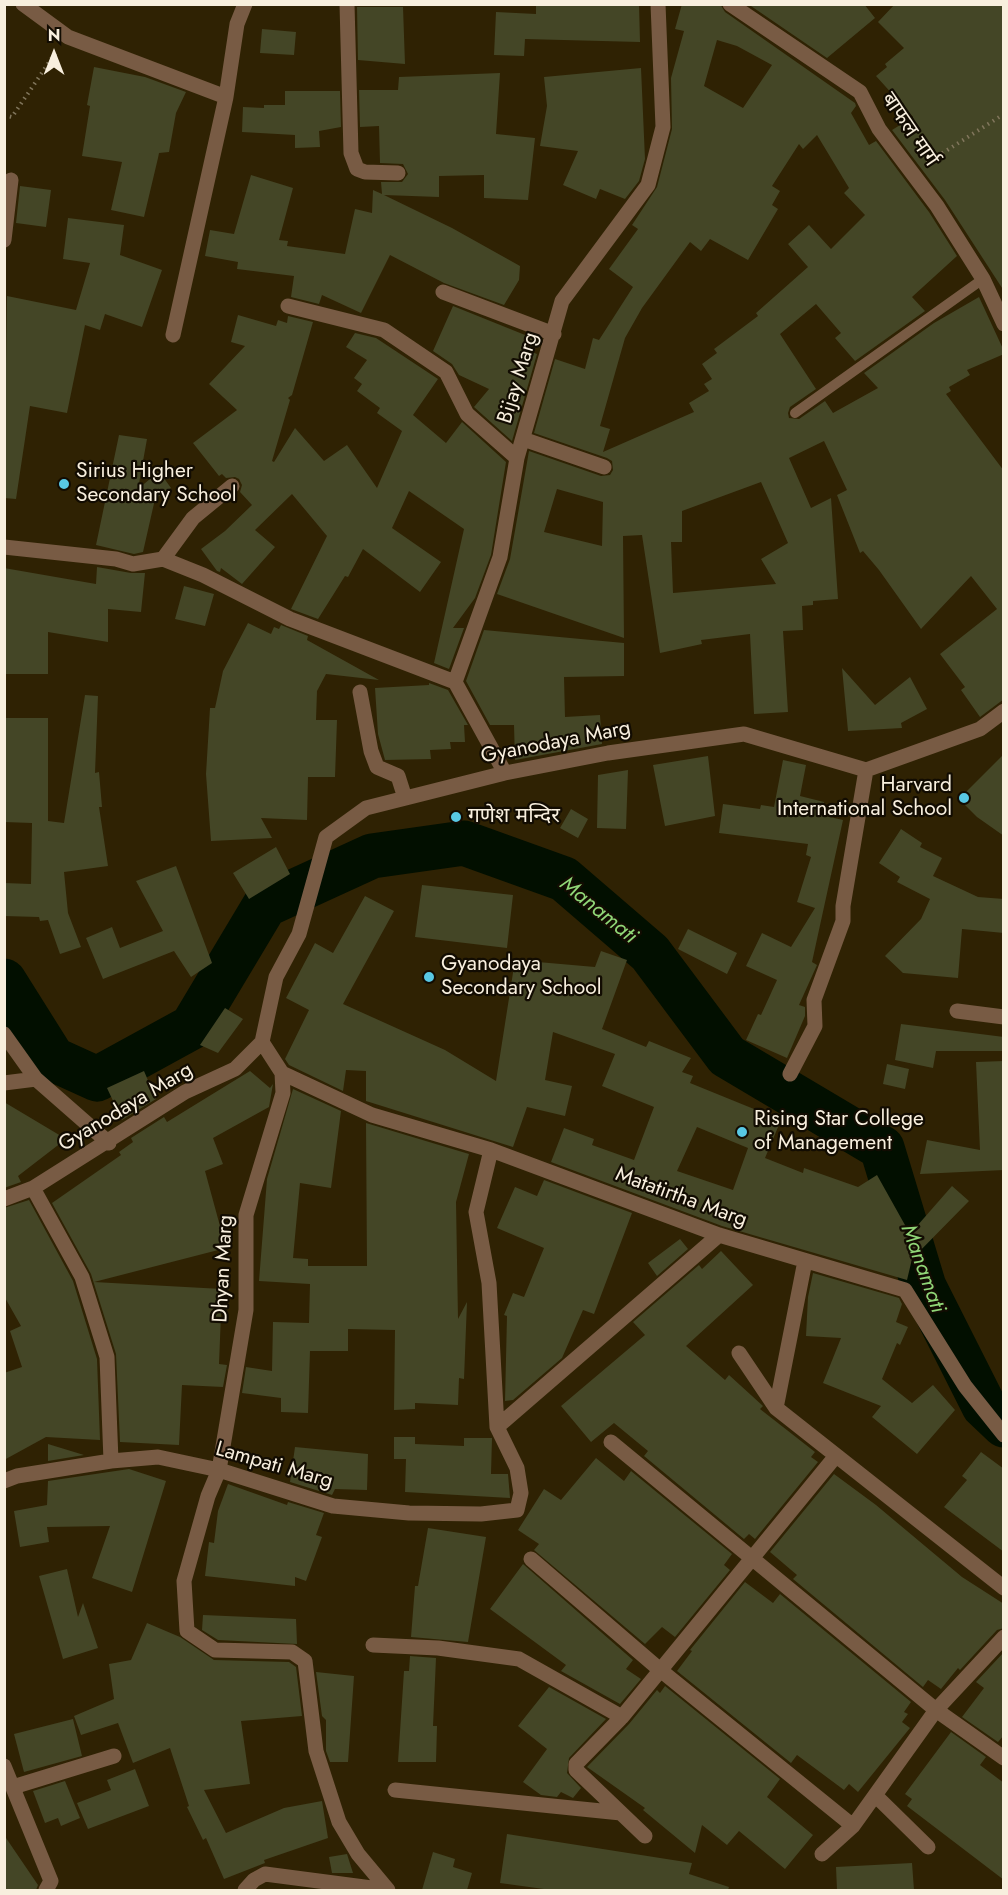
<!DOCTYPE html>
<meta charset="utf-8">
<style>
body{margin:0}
#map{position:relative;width:1008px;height:1895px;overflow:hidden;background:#2f2203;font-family:Jost,sans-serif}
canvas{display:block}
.frame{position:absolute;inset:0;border:6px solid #f8efde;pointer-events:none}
.north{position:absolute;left:24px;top:24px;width:60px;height:60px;-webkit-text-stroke:4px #120c02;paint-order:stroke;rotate:0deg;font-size:16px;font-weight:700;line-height:24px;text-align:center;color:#f8efde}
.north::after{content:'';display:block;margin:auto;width:21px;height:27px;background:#f8efde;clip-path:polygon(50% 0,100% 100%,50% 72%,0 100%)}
</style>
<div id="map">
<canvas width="1008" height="1895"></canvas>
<div class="frame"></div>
<div class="north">N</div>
</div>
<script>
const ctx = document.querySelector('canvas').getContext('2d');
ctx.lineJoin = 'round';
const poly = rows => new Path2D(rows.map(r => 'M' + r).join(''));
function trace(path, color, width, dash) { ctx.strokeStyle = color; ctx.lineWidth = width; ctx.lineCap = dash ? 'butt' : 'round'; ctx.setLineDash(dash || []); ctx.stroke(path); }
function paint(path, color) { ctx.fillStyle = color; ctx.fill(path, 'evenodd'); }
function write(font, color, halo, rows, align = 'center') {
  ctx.font = font + ' Jost,"Noto Sans Devanagari",sans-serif'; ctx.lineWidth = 4.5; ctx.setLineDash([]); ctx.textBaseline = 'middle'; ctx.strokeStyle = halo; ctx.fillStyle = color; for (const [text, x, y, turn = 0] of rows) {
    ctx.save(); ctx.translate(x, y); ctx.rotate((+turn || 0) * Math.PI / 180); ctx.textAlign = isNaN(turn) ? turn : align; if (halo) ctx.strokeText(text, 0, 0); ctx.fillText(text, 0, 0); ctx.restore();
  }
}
const river = poly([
 [4,981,53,1059,97,1079,192,1027,265,905,372,856,464,843,564,879,650,953,727,1056,882,1148,924,1287,984,1406,1004,1425]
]);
const building = poly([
 [536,4,639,4,640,42,525,39,524,56,494,55,496,12,536,14],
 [682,4,720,4,725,12,855,103,856,106,851,113,869,145,876,141,929,212,957,256,912,297,925,311,855,361,835,338,841,333,816,304,780,334,816,389,790,407,788,413,789,418,799,419,825,401,833,413,878,388,864,373,934,323,979,297,1004,351,1004,354,967,370,970,375,949,387,951,391,946,394,1004,471,1004,699,980,717,961,690,965,687,940,654,997,609,971,576,921,629,879,570,863,551,860,553,837,495,847,490,824,441,789,458,811,508,831,498,838,599,813,601,813,605,802,606,803,630,783,631,788,712,754,714,750,634,701,640,702,644,660,653,642,535,623,536,624,638,497,594,510,559,529,451,601,476,610,475,613,470,612,461,607,458,534,433,555,359,585,369,593,338,599,340,633,287,609,269,638,229,632,225,657,187,672,129,671,78,684,31,675,29],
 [717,40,737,46,772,65,743,108,704,86],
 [817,135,849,188,844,193,865,215,831,249,809,225,788,244,808,267,756,313,758,316,714,349,717,353,702,364,712,379,704,384,709,391,689,403,694,412,603,452,610,429,600,426,625,338,642,308,690,242,701,251,710,239,748,260,778,209,772,205,780,191,772,186,799,144,803,149],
 [761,482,788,543,761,559,776,584,673,593,671,542,682,542,682,511],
 [557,489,603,502,602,546,544,532],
 [748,4,864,4,875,18,827,58],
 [895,4,1004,4,1004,291,945,200,892,130,913,117,876,76,887,67,885,64,904,48,878,22],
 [357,7,403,7,405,64,358,60],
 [262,29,296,32,294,55,260,53],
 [94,67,145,77,186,92,176,113,169,152,159,153,158,158,144,217,111,210,122,162,82,156,90,106,87,105],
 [641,68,645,159,639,181,625,199,600,189,596,199,563,185,578,151,540,146,547,106,544,77],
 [500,73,496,134,535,138,528,200,484,198,484,175,439,176,439,197,384,195,452,228,520,266,519,280,504,305,444,283,390,255,361,313,322,295,319,304,291,297,294,276,237,269,238,262,205,256,210,230,234,234,251,175,293,188,279,240,288,241,287,246,345,254,355,209,372,213,373,190,382,194,381,182,402,182,408,174,403,164,380,163,379,126,360,127,359,90,398,90,399,77],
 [285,91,340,91,341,127,319,131,320,147,295,148,295,135,242,132,243,107,264,108,264,105,285,105],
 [20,186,51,190,46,227,16,223],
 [68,218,124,225,120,255,162,270,142,327,105,314,100,330,85,325,67,413,30,406,16,499,4,498,7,296,76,310,90,263,63,259],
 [453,306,535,339,529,351,537,354,512,441,474,407,489,389,459,375,452,364,433,351],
 [238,315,276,326,278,320,287,323,288,316,313,322,292,395,288,398,290,400,272,461,274,462,295,428,324,461,347,445,377,488,402,431,377,413,380,408,357,391,362,384,354,378,367,360,346,347,355,333,376,338,438,379,413,415,446,443,462,422,506,462,491,555,475,598,453,628,464,628,449,669,434,663,464,529,409,491,392,528,441,562,420,592,363,549,348,577,345,576,318,619,291,609,327,536,292,494,255,530,275,547,242,584,221,568,220,572,217,571,201,549,225,531,252,505,240,492,242,485,239,479,235,477,226,478,222,474,219,476,193,443,237,410,209,384,245,346,231,342],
 [119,435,147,439,138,489,163,468,161,474,171,488,155,499,143,552,134,554,96,545],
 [97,567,131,573,145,573,141,612,108,609,108,642,48,632,48,674,4,674,4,568,96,584],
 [184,586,214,594,205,626,175,619],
 [248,623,271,634,274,627,279,629,281,625,308,636,307,640,379,680,326,674,317,691,316,720,337,720,335,777,308,777,307,820,261,818,272,838,211,841,206,774,210,708,215,708,223,671],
 [484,630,624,643,624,676,564,677,565,717,600,715,602,744,515,760,514,725,490,725,466,681],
 [842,668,875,705,910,677,927,709,901,723,902,728,848,731],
 [429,683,448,690,468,725,464,725,465,742,450,742,451,749,430,750,431,759,385,760,378,734,375,688,429,685],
 [85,695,98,696,95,773,99,772,102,807,99,807,108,866,64,872,68,913,81,947,60,954,48,920,40,921,39,917,4,916,4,883,31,884,32,823,4,822,4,718,48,718,48,821,64,823],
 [1004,754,1004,836,977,817,959,799],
 [708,756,715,816,665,826,653,765],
 [783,760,806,765,800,796,824,802,821,815,843,820,812,962,817,965,799,1005,805,1007,805,1016,787,1058,746,1040,758,1014,761,1015,777,980,746,966,762,933,791,947,815,908,797,902,811,857,806,855,808,844,719,833,723,804,760,809,761,805,774,807],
 [628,770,626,829,597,828,598,775],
 [571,809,588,819,578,838,560,828],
 [901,829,922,843,920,847,942,858,933,876,978,897,1004,899,1004,933,962,929,958,978,903,973,885,956,921,919,930,899,897,882,900,877,879,863],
 [276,847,290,874,249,899,233,873],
 [176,866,212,963,191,977,174,951,103,979,86,938,112,927,120,948,163,931,136,881],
 [422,885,513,895,507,948,415,937],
 [365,896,394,911,343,1004,445,1050,496,1081,515,960,595,967,601,951,627,960,602,1029,646,1047,649,1041,691,1058,682,1072,693,1076,690,1083,781,1120,765,1158,803,1173,804,1168,858,1187,877,1175,910,1234,952,1186,969,1201,912,1259,907,1280,722,1226,551,1162,564,1128,594,1139,592,1145,634,1160,654,1107,602,1086,615,1054,553,1032,545,1080,572,1086,565,1116,527,1107,513,1147,366,1101,366,1071,346,1070,343,1091,289,1065,285,1059,309,1010,286,998,315,943,333,953],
 [697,1127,748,1148,733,1190,677,1171],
 [688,929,737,953,727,974,678,949],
 [225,1008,243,1019,218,1053,200,1045],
 [901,1024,1004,1037,1004,1051,936,1051,933,1068,895,1060],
 [1004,1061,1004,1170,920,1174,927,1140,980,1150,976,1062],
 [887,1064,909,1069,905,1089,883,1084],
 [144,1071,156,1099,122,1120,107,1088],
 [250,1071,270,1088,273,1084,269,1107,213,1138,223,1164,205,1171,226,1248,94,1282,222,1289,219,1364,227,1365,223,1387,182,1385,179,1445,120,1442,116,1354,91,1274,52,1203,121,1155,119,1152,133,1142,131,1138,164,1117,167,1122],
 [293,1089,341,1111,331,1188,300,1183,293,1258,308,1259,308,1266,367,1266,366,1123,469,1154,456,1202,458,1319,467,1302,464,1379,459,1378,458,1405,415,1403,415,1409,394,1410,395,1330,348,1329,348,1351,310,1351,308,1413,281,1412,281,1398,242,1393,246,1367,272,1371,273,1322,309,1323,310,1284,259,1281,267,1179],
 [4,1102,66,1139,18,1176,21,1182,4,1188],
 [544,1180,632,1213,594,1314,583,1310,562,1358,513,1400,505,1401,507,1316,504,1315,513,1293,524,1297,544,1248,497,1228,515,1187,537,1196],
 [29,1200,73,1281,97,1359,100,1440,46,1437,4,1460,4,1373,22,1367,10,1331,21,1326,4,1296,4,1208],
 [680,1239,688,1249,657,1276,648,1263],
 [721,1251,753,1285,686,1346,725,1380,729,1375,763,1406,760,1409,815,1452,811,1457,818,1462,755,1539,749,1534,744,1539,644,1456,648,1451,614,1423,591,1442,561,1406,645,1335,633,1322,699,1265,702,1269],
 [813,1273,899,1298,902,1304,896,1322,908,1327,900,1345,897,1343,882,1379,912,1403,933,1385,955,1410,917,1454,872,1417,881,1406,823,1383,841,1338,806,1336,808,1297],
 [394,1437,415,1437,415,1444,464,1446,464,1438,492,1438,491,1474,508,1474,510,1498,405,1492,406,1459,394,1459],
 [48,1444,84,1455,48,1461],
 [295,1447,368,1454,367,1490,335,1489,332,1495,290,1482],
 [981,1452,1004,1469,1004,1552,944,1507,967,1480,962,1476],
 [596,1458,624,1481,631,1471,732,1554,724,1565,730,1570,675,1637,662,1627,645,1644,534,1550,539,1544,518,1530,544,1489,561,1500],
 [129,1469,166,1481,132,1592,92,1578,110,1526,47,1527,49,1542,20,1547,14,1511,47,1505,48,1481],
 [834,1474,876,1505,962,1577,1004,1604,1004,1628,997,1630,960,1670,958,1668,941,1689,928,1680,923,1687,793,1579,797,1575,770,1552],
 [228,1484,287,1505,288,1502,324,1513,316,1535,322,1537,306,1581,295,1577,295,1586,205,1576,209,1542,214,1543,218,1511],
 [428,1528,486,1537,468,1642,411,1637,415,1586,418,1586],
 [523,1564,633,1660,626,1669,641,1679,620,1704,561,1671,566,1665,490,1609],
 [67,1569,78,1617,83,1603,98,1648,63,1659,39,1576],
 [745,1582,773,1603,780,1594,911,1702,904,1712,908,1714,902,1722,910,1728,858,1792,849,1784,844,1790,797,1755,791,1763,677,1671,692,1651,690,1650],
 [203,1615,296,1619,297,1644,218,1640,202,1630],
 [147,1623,180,1637,214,1660,289,1662,296,1667,302,1716,241,1721,250,1784,204,1790,226,1833,284,1808,322,1801,328,1838,264,1860,265,1863,224,1879,206,1838,203,1840,187,1807,189,1806,170,1748,133,1763,118,1723,81,1735,74,1716,114,1699,109,1664,131,1660],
 [1004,1652,1004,1735,998,1742,962,1717,984,1688,976,1682],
 [410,1656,436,1658,433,1726,437,1726,436,1762,398,1762,404,1671,409,1671],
 [316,1672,354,1676,348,1762,330,1762,326,1751,326,1720,322,1716],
 [665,1686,780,1779,767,1797,813,1835,785,1869,739,1831,727,1845,702,1825,695,1853,643,1810,645,1808,587,1767,629,1724,657,1690,660,1693],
 [549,1687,606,1719,569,1758,567,1773,581,1788,573,1798,561,1792,557,1797,541,1795,523,1782,547,1749,518,1726],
 [73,1719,82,1756,24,1772,14,1734],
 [951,1732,986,1757,980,1765,1004,1783,1004,1880,907,1806,912,1799,905,1794],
 [135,1769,149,1806,88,1829,77,1803,111,1790,107,1780],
 [65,1781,80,1818,61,1826,58,1818,45,1823,33,1791],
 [507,1834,692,1863,689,1874,729,1887,728,1890,551,1890,500,1883],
 [4,1835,38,1885,36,1890,4,1890],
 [433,1852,455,1859,453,1867,472,1873,467,1890,422,1890],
 [347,1854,353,1873,332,1873,329,1857],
 [912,1863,914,1890,837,1890,836,1867]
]);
const path = poly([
 [4,115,12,117,56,52],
 [927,163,1004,114]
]);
const lane = poly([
 [795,413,983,279]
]);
const street = poly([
 [23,4,68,37,226,97],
 [347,4,351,153,357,169,365,172,398,173],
 [730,4,860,92,879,129,937,206,983,279,1004,324],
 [4,240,11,180],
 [443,292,554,334],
 [288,306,384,330,446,372,467,414,517,458],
 [173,335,226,97,237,24,245,4],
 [523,439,604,467],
 [232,486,193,518,163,559,203,575,290,619,455,682],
 [4,547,116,559,133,564,163,559],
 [360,692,371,751,377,767,398,776,405,798],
 [505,773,455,682,500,557,517,458,562,301,648,185,663,127,658,4],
 [957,1011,1004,1017],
 [4,1034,36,1079,109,1143],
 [262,1042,282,1073,372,1115,491,1150,719,1235,905,1290,965,1386,1004,1435],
 [282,1073,283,1093,246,1215,246,1310,219,1470,208,1496,184,1581,187,1631,215,1650,292,1652,305,1661,316,1751,339,1822,358,1854,388,1890],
 [790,1074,815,1026,814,1000,843,921,843,906,866,770],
 [4,1083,36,1079],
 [33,1188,82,1277,107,1357,111,1461],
 [4,1199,33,1188,185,1092,235,1069,262,1042,276,977,299,934,326,837,366,808,505,773,608,753,744,734,866,770,980,729,1004,711],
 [739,1353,776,1408,1004,1588],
 [776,1408,805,1261],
 [497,1427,719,1235],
 [611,1442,936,1710,1004,1758],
 [4,1481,17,1476,111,1461,158,1457,219,1470,333,1506,409,1513,481,1514,517,1510,521,1493,517,1468,497,1427,489,1283,476,1212,491,1150],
 [531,1559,659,1669,853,1826],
 [373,1645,438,1648,519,1659,622,1717],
 [4,1766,51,1881,46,1890],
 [13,1787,114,1756],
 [395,1790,621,1813],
 [877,1797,928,1847],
 [645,1836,576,1770,576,1764,622,1717,835,1457],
 [822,1854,853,1826,936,1710,1004,1637],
 [245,1890,254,1880,265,1874,387,1890]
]);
const markers = [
 [64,484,6,"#58c8e4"],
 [964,798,6,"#58c8e4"],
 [456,817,6,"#58c8e4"],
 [429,977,6,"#58c8e4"],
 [742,1132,6,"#58c8e4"]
];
const streetNames = [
 ["बाफल मार्ग",909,130,56],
 ["Bijay Marg",519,378,-73],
 ["Gyanodaya Marg",556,743,-11],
 ["Gyanodaya Marg",126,1108,-31],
 ["Matatirtha Marg",681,1198,20],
 ["Dhyan Marg",224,1269,-87],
 ["Lampati Marg",274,1466,16]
];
const poiNames = [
 ["Sirius Higher",76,472],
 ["Secondary School",76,496],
 ["Harvard",952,786,"right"],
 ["International School",952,810,"right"],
 ["गणेश मन्दिर",468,817],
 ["Gyanodaya",441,965],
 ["Secondary School",441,989],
 ["Rising Star College",754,1120],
 ["of Management",754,1144]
];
const waterNames = [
 ["Manamati",598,911,39],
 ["Manamati",922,1269,70]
];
trace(river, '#020f00', 45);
paint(building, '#444626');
trace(path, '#81765c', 4, [1.5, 4.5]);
trace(lane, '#785b44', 10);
trace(street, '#785b44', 15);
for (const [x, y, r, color] of markers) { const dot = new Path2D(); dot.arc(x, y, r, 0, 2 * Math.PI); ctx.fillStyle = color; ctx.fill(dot); trace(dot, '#120c02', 2); }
write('21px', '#f8efde', '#120c02', streetNames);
write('21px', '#f8efde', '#120c02', poiNames, 'left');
write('italic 22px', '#90d677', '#120c02', waterNames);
</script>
